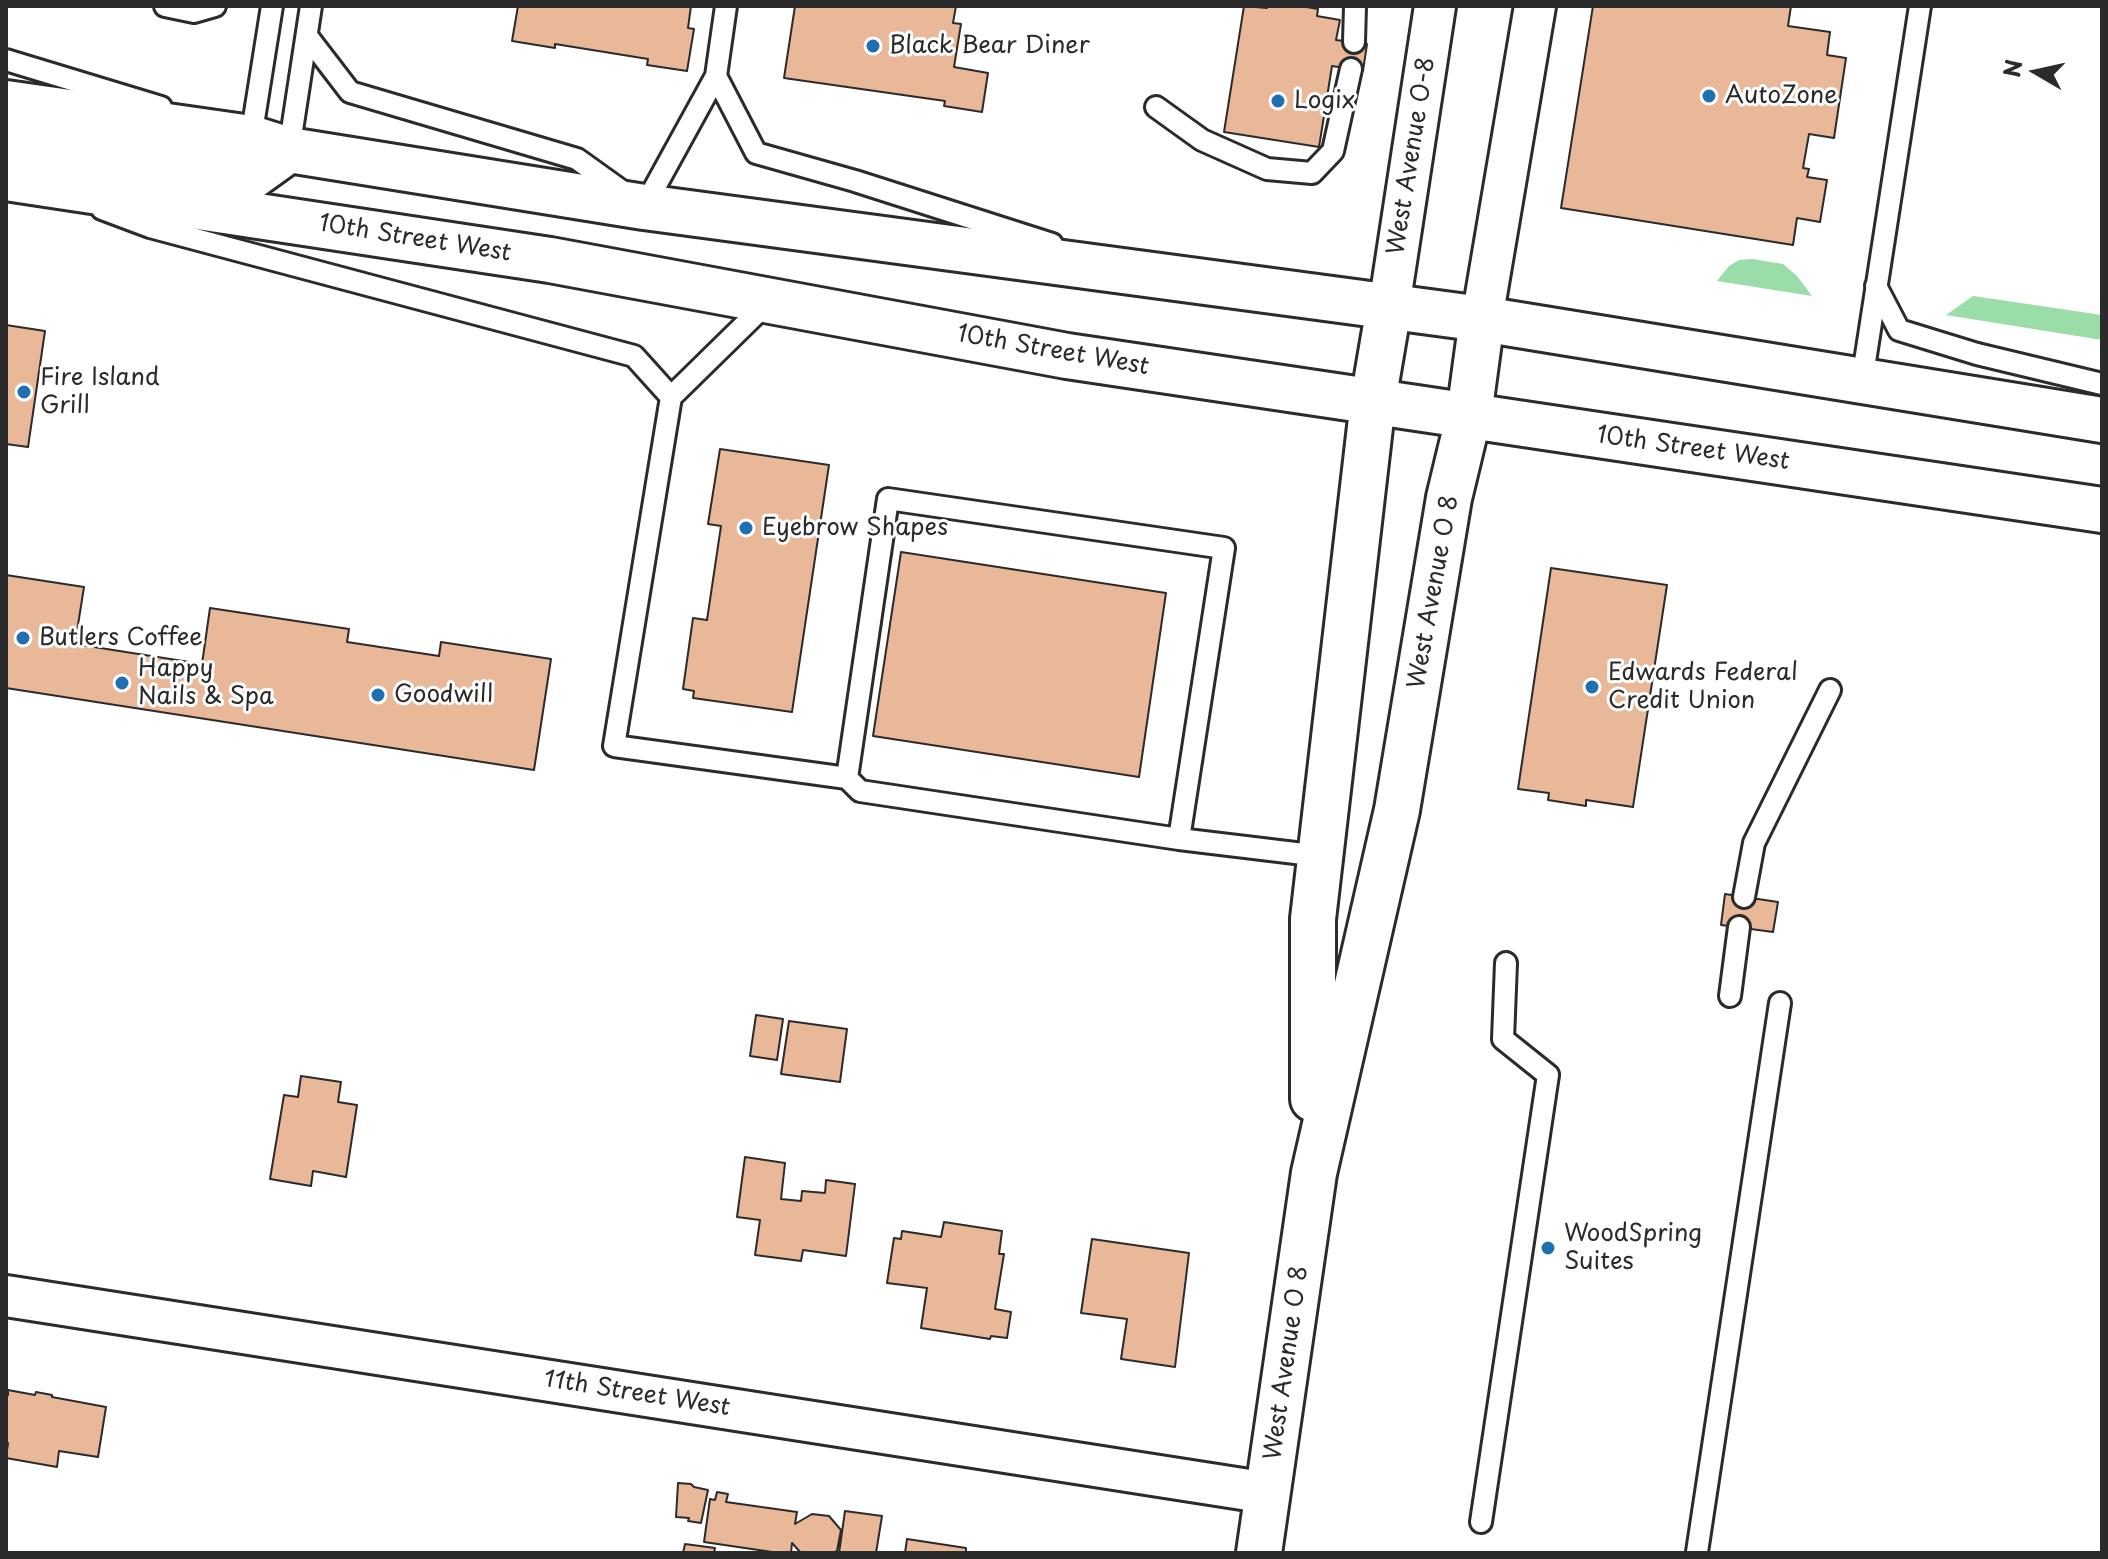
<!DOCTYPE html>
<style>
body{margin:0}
#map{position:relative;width:2108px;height:1559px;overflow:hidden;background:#fff;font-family:"Playpen Sans",sans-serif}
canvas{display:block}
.frame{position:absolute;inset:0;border:8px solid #2b2b2b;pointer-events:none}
.north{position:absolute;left:1996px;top:32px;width:80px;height:80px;-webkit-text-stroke:6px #fff;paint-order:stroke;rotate:279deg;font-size:22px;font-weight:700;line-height:32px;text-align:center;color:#2b2b2b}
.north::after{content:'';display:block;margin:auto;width:28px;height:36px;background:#2b2b2b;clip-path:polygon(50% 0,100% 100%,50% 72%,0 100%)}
</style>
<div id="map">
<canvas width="2108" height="1559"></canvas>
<div class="frame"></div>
<div class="north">N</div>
</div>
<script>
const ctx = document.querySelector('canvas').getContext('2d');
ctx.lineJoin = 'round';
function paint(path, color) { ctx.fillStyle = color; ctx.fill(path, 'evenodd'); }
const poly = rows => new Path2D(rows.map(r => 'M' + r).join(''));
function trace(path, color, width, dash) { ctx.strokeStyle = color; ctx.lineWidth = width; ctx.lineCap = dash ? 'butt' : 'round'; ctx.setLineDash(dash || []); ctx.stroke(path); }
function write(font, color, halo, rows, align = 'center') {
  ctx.font = font + ' "Playpen Sans",sans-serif'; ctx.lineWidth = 6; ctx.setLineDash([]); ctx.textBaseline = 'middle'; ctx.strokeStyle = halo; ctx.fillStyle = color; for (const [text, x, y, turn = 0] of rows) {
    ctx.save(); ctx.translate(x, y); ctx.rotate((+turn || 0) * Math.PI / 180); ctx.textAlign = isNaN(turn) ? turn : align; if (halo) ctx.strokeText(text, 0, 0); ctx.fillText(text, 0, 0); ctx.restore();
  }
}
const green = poly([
 [1752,259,1783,264,1797,276,1812,296,1717,281,1729,266,1739,260],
 [1973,296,2102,315,2102,340,1946,315]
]);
const building = poly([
 [518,6,691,6,688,28,694,29,687,71,647,65,648,59,555,44,555,48,512,41,518,6],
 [795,6,956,6,953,23,961,24,954,67,988,73,982,112,944,106,945,101,784,78,795,6],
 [1244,6,1267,8,1267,6,1301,6,1318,9,1317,16,1340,20,1336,40,1367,44,1363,71,1332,66,1319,147,1224,132,1244,6],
 [1593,6,1791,6,1788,26,1830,32,1827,55,1846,58,1834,138,1809,134,1803,168,1809,169,1807,177,1827,180,1820,222,1797,218,1793,245,1561,208,1593,6],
 [6,325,45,331,28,447,6,444,6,325],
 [720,449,829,465,792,712,693,698,694,691,683,689,693,618,707,620,721,526,708,524,720,449],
 [901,552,1166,593,1139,777,873,736,901,552],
 [1551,568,1667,585,1633,807,1586,800,1586,806,1548,800,1549,793,1518,789,1551,568],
 [6,575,84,587,75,644,202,664,210,608,349,629,347,642,439,656,441,642,551,659,534,770,6,688,6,575],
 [1725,894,1778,902,1773,932,1721,925,1725,894],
 [756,1015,783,1019,777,1060,750,1056,756,1015],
 [789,1021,847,1029,840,1082,781,1074,789,1021],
 [301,1076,341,1082,338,1102,357,1105,346,1177,313,1171,311,1186,270,1179,284,1095,298,1097,301,1076],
 [745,1157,785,1163,781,1199,801,1201,802,1191,825,1193,826,1180,855,1184,846,1256,803,1250,801,1261,755,1255,760,1220,737,1217,745,1157],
 [944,1222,1002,1231,999,1254,1004,1254,995,1309,1011,1312,1007,1338,991,1336,990,1339,921,1328,927,1288,887,1283,894,1238,901,1239,902,1231,941,1237,944,1222],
 [1092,1239,1189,1253,1175,1367,1121,1359,1127,1319,1081,1313,1092,1239],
 [8,1390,35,1395,36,1392,52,1395,52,1397,106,1407,98,1457,59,1451,57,1467,6,1458,8,1443,6,1443,6,1394,8,1395,8,1390],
 [678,1483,691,1484,694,1487,708,1490,701,1523,688,1521,689,1518,676,1517,678,1483],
 [717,1492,728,1494,726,1502,797,1512,795,1524,812,1514,829,1516,841,1530,837,1551,833,1553,801,1553,792,1543,791,1553,779,1553,704,1542,710,1499,715,1500,717,1492],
 [845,1511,882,1516,876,1553,839,1553,845,1511],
 [907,1539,966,1548,966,1553,905,1553,907,1539],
 [685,1544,715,1548,714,1553,683,1553,685,1544]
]);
const service = poly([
 [165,6,194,12,215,6],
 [307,36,350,92,577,159,644,207,716,76,726,6],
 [1354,42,1355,6],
 [6,60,161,107],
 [716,76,756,153,855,181,1052,244],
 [1156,107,1202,140,1267,169,1312,173,1333,151,1351,69],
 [248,137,251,138,272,6],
 [289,150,311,6],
 [102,209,150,227,634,356,671,397],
 [1876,286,1899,330,1977,354,2102,384],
 [770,300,671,397,614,746,847,778,860,791,1179,839,1224,548,888,499,847,778],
 [1862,381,1920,6],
 [1179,839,1320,856],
 [1744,897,1754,843,1830,690],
 [1730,996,1739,927],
 [1481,1522,1548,1075,1503,1039,1506,963],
 [1697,1552,1780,1003]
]);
const minor = poly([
 [1389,307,1435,6],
 [1482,319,1535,6],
 [6,1296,1268,1493]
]);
const tertiary = poly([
 [1313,1099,1313,919,1373,401,1389,307],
 [1259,1553,1314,1173,1397,810,1449,498,1469,415,1482,319]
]);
const primary = poly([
 [6,103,251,138,289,150,644,207,1482,319,2102,420],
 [6,144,250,178,289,150],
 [6,178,550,260,1067,356,2102,510]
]);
const markers = [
 [873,46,8,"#1f6fb2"],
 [1709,96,8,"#1f6fb2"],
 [1278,101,8,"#1f6fb2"],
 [24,392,8,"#1f6fb2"],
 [746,528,8,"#1f6fb2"],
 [23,638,8,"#1f6fb2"],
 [122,683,8,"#1f6fb2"],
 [1592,687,8,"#1f6fb2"],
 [378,695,8,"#1f6fb2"],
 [1548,1248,8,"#1f6fb2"]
];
const poiNames = [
 ["Black Bear Diner",889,46],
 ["AutoZone",1725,96],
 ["Logix",1294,101],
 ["Fire Island",40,378],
 ["Grill",40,406],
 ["Eyebrow Shapes",762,528],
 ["Butlers Coffee",39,638],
 ["Happy",138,669],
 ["Nails & Spa",138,697],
 ["Edwards Federal",1608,673],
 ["Credit Union",1608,701],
 ["Goodwill",394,695],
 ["WoodSpring",1564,1234],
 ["Suites",1564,1262]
];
const streetNames = [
 ["West Avenue O-8",1412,156,-81],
 ["10th Street West",415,239,9],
 ["10th Street West",1053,351,10],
 ["10th Street West",1693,449,8],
 ["West Avenue O 8",1434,592,-80],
 ["West Avenue O 8",1287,1363,-82],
 ["11th Street West",637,1394,9]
];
paint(green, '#9adda9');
paint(building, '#e8b898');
trace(building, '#2b2b2b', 2);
trace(service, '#2b2b2b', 26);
trace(minor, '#2b2b2b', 46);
trace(tertiary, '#2b2b2b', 50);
trace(primary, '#2b2b2b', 50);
trace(service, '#fff', 20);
trace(minor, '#fff', 40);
trace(tertiary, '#fff', 44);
trace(primary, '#fff', 44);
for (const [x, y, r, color] of markers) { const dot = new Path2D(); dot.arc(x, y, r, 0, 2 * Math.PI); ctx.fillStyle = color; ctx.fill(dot); trace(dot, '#fff', 3); }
write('24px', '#2b2b2b', '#fff', poiNames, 'left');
write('24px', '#2b2b2b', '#fff', streetNames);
</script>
